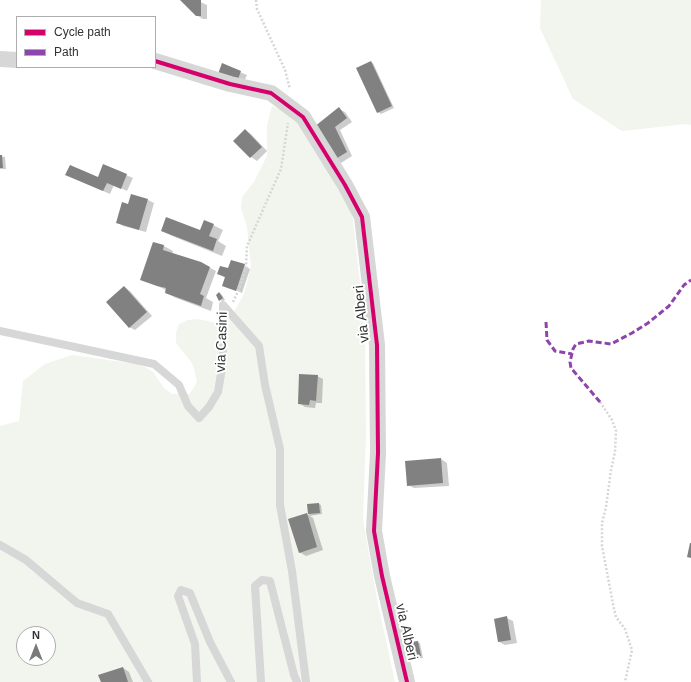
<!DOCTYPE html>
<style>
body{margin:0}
#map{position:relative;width:691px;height:682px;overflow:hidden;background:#fff;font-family:Helvetica,sans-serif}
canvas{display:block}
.legend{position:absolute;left:16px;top:16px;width:140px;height:52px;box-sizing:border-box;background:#fff;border:1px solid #adadad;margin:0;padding:5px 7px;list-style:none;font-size:12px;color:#333}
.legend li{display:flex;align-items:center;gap:8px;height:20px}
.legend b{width:20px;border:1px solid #adadad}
.north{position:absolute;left:16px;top:626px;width:40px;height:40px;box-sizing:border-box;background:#fff;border:1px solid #adadad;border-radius:50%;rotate:0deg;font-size:11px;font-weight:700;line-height:16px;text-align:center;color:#333}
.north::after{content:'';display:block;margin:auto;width:14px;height:18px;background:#7a7a7a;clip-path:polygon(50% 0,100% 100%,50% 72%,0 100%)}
</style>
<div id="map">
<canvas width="691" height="682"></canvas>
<ul class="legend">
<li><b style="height:5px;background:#d6006c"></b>Cycle path</li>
<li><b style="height:5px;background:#8e44ad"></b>Path</li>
</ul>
<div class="north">N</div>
</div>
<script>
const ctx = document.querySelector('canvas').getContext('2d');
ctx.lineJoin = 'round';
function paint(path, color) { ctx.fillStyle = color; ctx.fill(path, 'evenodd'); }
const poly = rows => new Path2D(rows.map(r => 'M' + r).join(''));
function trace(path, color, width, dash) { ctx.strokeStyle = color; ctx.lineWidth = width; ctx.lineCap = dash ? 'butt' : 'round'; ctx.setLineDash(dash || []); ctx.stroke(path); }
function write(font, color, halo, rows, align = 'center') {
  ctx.font = font + ' Helvetica,sans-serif'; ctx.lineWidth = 4; ctx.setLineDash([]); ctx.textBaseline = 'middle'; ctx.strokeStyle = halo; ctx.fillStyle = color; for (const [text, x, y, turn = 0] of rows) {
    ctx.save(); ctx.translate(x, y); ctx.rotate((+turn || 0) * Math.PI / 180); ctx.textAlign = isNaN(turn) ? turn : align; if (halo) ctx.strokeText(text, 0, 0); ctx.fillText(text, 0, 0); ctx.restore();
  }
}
const green = poly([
 [541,0,691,0,691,125,686,124,622,131,573,99,540,28],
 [272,106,294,116,331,174,352,212,365,328,366,434,363,520,378,604,395,682,0,682,0,426,19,421,23,381,45,364,72,355,136,364,145,367,153,372,164,388,172,394,190,394,197,382,195,372,192,363,176,343,176,333,179,324,188,320,198,319,216,323,234,315,234,312,244,294,251,266,247,227,241,208,242,197,254,182,267,156,267,125],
 [24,634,48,634,48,658,24,658]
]);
const shadow = poly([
 [181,0,196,0,207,5,207,19,203,19,196,15],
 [370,62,373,63,394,108,381,114,378,112],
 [223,65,247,75,243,84],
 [339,109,345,112,352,122,340,130,352,156,341,163,335,159,316,127],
 [245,130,251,134,267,151,257,161,251,157],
 [0,156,5,157,6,169,0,169],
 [126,175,133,178,127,191,114,185,110,194,73,178,98,178],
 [148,200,154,203,146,232,123,226,117,222,129,205],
 [213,225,223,230,218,241,226,246,222,256,172,236,162,231,200,231],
 [153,243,164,246,173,251,172,254,201,263,216,271,206,298,213,302,211,311,176,298,166,293,166,291,164,289,141,279],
 [244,265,250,269,242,293,223,285,226,278,219,274],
 [124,287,130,291,152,316,135,330,129,327],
 [220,293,222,295,225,300,223,301,220,300],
 [317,376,323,379,322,403,316,403,315,408,305,407,299,403],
 [441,459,447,463,449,486,414,488,408,485],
 [319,504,321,505,322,514,309,516,308,505],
 [307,514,313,518,323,550,306,556,299,552],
 [507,618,513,621,517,643,505,645,499,642],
 [417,642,420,643,423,658,411,660,409,658],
 [123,668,129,672,133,682,102,682]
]);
const building = poly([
 [180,0,201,0,201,16,196,16],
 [371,61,392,106,377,113,356,68],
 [222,63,241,71,237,82,218,74],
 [339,107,347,118,335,127,347,152,334,160,314,127],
 [245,129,262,147,250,158,233,141],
 [0,155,2,155,3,168,0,168],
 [103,164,127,174,121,189,107,183,103,191,65,175,70,165,98,177],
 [131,194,148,199,139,230,116,223,122,202,128,204],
 [166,217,200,230,204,220,214,224,209,236,217,239,213,251,161,231],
 [153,242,164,245,163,250,201,262,210,267,200,294,204,296,201,306,165,293,166,288,157,286,140,280],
 [231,260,245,264,236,291,222,286,225,277,217,274,220,266,228,268],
 [124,286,147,312,129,328,106,302],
 [219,292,223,298,219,301,216,295],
 [299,374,318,375,316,401,310,400,309,405,298,404],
 [441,458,443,483,407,486,405,461],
 [319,503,320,513,308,514,307,504],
 [307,513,317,547,299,553,288,519],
 [690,543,691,543,691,558,687,557],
 [507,616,511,640,498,642,494,619],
 [418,641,421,656,408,659,405,643],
 [123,667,128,682,101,682,98,675]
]);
const path = poly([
 [256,0,257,9,285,70,290,89],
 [233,302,239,289,246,267,247,246,281,169,288,123],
 [600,402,612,420,616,431,615,452,611,470,606,507,602,523,602,546,614,609,616,617,625,629,632,650,625,682]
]);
const lane = poly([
 [0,331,154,364,179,385,188,406,199,418,209,407,218,392,223,362,223,305,259,346,265,385,280,449,280,505,292,571,306,682],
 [0,545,26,560,77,603,108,614,148,682],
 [197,682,195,644,178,596,181,590,190,593,210,642,231,682],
 [261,682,255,586,262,580,270,581,294,675,297,682]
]);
const street = poly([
 [0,59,17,60],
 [155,61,230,84,271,93,303,117,345,185,362,217,377,345,378,453,374,531,382,576,407,682]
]);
const quiet = poly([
 [546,322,547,340,555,351,572,354],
 [600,402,571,368,570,362,573,349,576,344,589,341,611,344,632,333,648,323,669,306,684,285,691,280]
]);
const cycleway = poly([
 [155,61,230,84,271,93,303,117,345,185,362,217,377,345,378,453,374,531,382,576,407,682]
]);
const streetNames = [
 ["via Alberi",362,314,-96],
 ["via Casini",222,342,-88],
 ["via Alberi",406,632,77]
];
paint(green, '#f1f5ed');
paint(shadow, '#0003');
paint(building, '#818181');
trace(path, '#d6d6d6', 2.5, [2, 2]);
trace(lane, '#d7d7d7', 8);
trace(street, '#d7d7d7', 16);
trace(quiet, '#8e44ad', 3, [6, 3]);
trace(cycleway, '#d6006c', 4);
write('14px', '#333', '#fff', streetNames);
</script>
